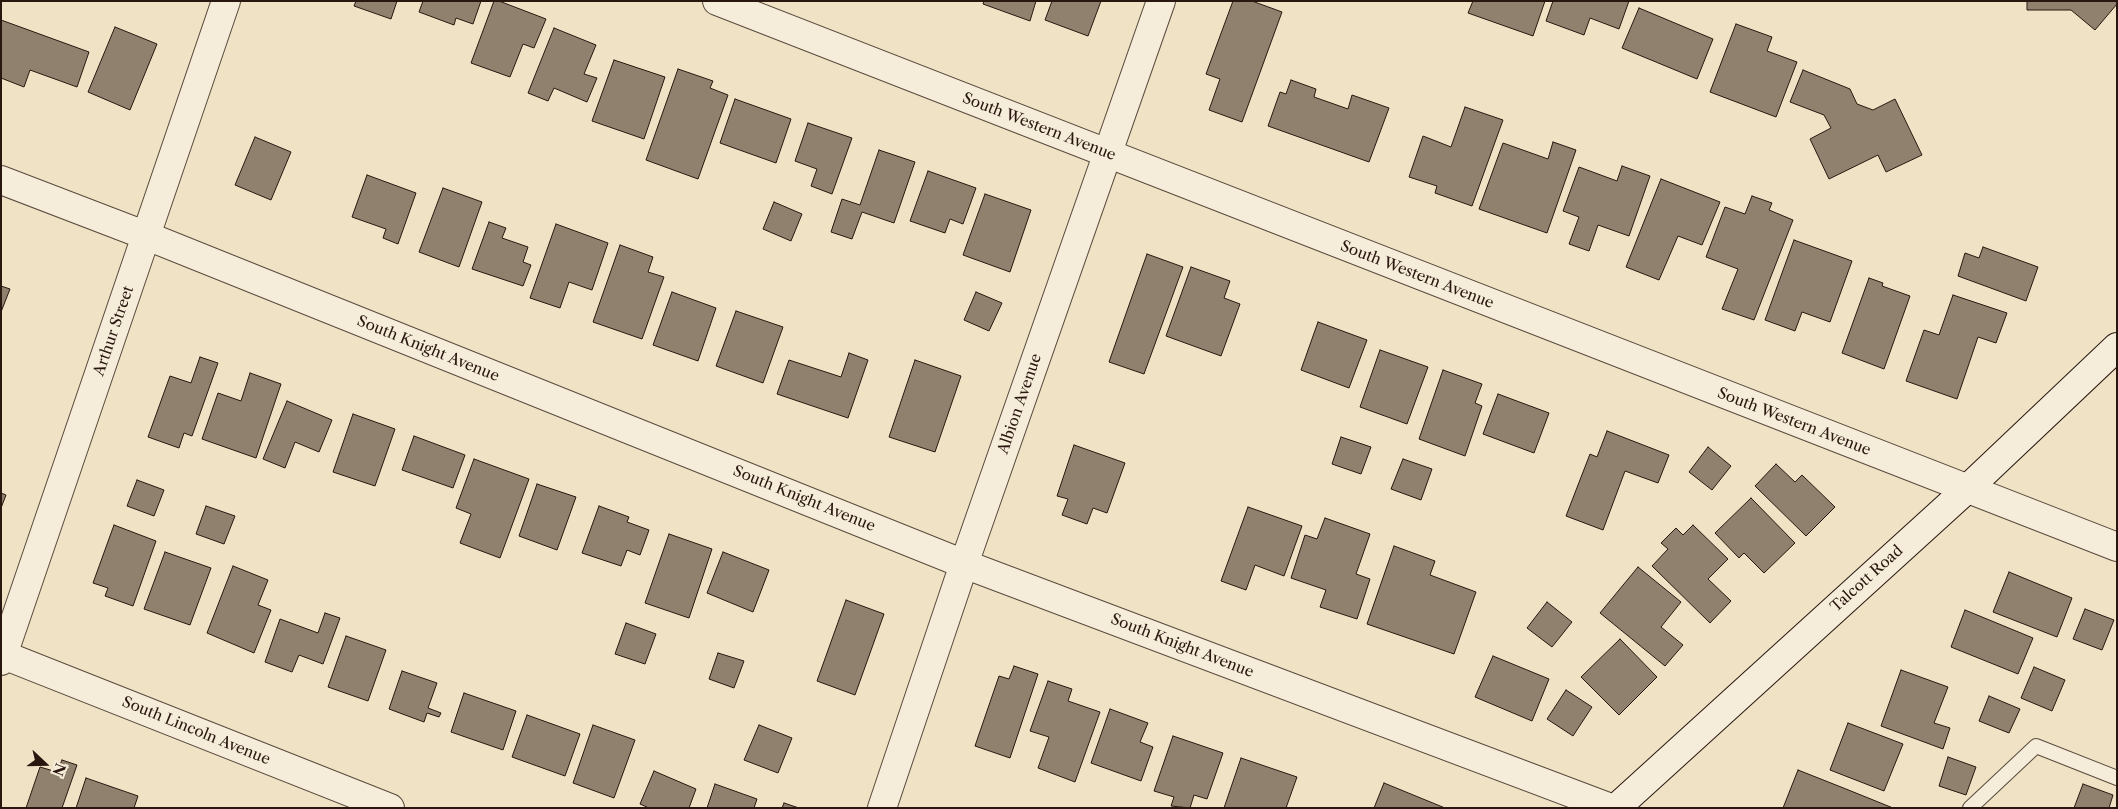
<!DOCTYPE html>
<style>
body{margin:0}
#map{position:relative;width:2118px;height:809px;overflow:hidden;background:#efe2c5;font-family:"Libre Caslon Text",serif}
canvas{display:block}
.frame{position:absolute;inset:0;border:2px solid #29170f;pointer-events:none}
.north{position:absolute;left:20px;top:739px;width:50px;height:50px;-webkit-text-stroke:4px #f5ecd9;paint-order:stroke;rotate:111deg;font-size:14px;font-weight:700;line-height:20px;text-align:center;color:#29170f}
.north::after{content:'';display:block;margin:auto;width:18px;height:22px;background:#29170f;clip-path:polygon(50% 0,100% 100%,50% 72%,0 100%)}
</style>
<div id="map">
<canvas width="2118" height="809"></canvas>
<div class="frame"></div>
<div class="north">N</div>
</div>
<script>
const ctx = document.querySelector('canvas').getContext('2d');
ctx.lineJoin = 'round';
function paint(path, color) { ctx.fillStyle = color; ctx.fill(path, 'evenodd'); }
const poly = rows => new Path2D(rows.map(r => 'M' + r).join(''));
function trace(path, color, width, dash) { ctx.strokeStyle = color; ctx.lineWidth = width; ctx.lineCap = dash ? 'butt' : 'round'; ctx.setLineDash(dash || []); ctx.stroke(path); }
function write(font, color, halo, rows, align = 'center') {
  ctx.font = font + ' "Libre Caslon Text",serif'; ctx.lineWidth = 4.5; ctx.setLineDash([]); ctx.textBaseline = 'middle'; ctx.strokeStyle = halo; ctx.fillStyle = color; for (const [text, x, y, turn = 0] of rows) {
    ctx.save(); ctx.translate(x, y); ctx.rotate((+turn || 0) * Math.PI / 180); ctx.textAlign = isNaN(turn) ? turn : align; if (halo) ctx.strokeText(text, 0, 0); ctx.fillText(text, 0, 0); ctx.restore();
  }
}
const building = poly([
 [356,1,397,1,391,19,354,6,356,1],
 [423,1,481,1,473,24,456,18,454,25,419,12,423,1],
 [494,1,499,1,546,19,534,48,523,44,510,77,471,63,494,1],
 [984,1,1036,1,1030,21,983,4,984,1],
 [1052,1,1101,1,1088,36,1045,20,1052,1],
 [1233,1,1252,1,1282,12,1242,122,1209,110,1220,79,1206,74,1233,1],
 [1473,1,1545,1,1533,36,1468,13,1473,1],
 [1553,1,1629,1,1619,29,1590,18,1584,35,1546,21,1553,1],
 [2027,1,2117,1,2117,4,2095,30,2071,10,2027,10,2027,1],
 [1639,8,1713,39,1697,79,1622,48,1639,8],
 [1,20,89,52,77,87,30,70,24,87,1,78,1,20],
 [1736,24,1772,37,1767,51,1797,62,1776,117,1710,92,1736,24],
 [115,27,157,44,130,110,88,92,115,27],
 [554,28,596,45,584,74,597,78,587,102,554,88,548,101,528,93,554,28],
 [614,60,665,77,644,139,592,121,614,60],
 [678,69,713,81,710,88,728,95,698,179,646,160,678,69],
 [1803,70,1850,89,1857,104,1873,110,1895,99,1922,155,1886,172,1878,155,1829,179,1810,139,1831,128,1824,115,1790,102,1803,70],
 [1291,80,1316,89,1314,97,1348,109,1352,95,1389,108,1369,162,1268,126,1280,92,1286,94,1291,80],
 [735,99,791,119,776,163,720,143,735,99],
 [1465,107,1503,120,1472,206,1435,193,1437,186,1409,177,1423,136,1451,147,1465,107],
 [808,123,852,138,832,194,811,186,817,169,795,161,808,123],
 [255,137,291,152,271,200,235,185,255,137],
 [1553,142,1576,150,1547,233,1479,209,1503,143,1548,159,1553,142],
 [879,150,915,162,894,223,862,212,852,239,831,232,842,199,860,205,879,150],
 [1622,166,1650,176,1629,236,1598,225,1589,251,1569,244,1579,217,1563,211,1579,167,1617,181,1622,166],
 [928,171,976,188,963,224,950,219,945,233,910,221,928,171],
 [367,175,416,193,398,244,383,238,386,229,352,217,367,175],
 [1661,179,1720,202,1702,245,1678,236,1659,280,1626,267,1661,179],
 [443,188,482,202,459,267,419,252,443,188],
 [985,194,1031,210,1010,272,963,255,985,194],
 [1752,196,1772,203,1769,210,1793,220,1754,320,1722,309,1738,269,1706,257,1725,207,1745,214,1752,196],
 [774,202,802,214,791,241,763,229,774,202],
 [489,222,506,228,502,238,528,247,523,262,531,265,523,286,472,269,489,222],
 [556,224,608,243,592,290,569,282,560,308,530,298,556,224],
 [1794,240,1852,261,1830,322,1802,312,1795,331,1765,320,1794,240],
 [620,245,653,257,648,272,664,277,642,339,593,322,620,245],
 [1983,247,2038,267,2026,301,1958,276,1965,253,1979,258,1983,247],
 [1147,254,1183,267,1144,374,1109,362,1147,254],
 [1191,267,1230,281,1224,298,1240,304,1221,356,1166,336,1191,267],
 [1869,278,1883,283,1882,286,1910,296,1884,369,1842,353,1869,278],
 [1,286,10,289,1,312,1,286],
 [672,292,716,308,698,361,653,345,672,292],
 [976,292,1002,303,989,331,964,320,976,292],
 [1953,295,2007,313,1996,343,1978,337,1957,399,1906,381,1924,330,1939,335,1953,295],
 [736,311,783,327,763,383,716,366,736,311],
 [1318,322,1367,340,1349,388,1301,370,1318,322],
 [1380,350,1428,367,1407,424,1360,407,1380,350],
 [849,353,868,360,848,418,777,394,789,360,841,377,849,353],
 [200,357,218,363,192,436,184,433,179,448,148,437,170,376,191,383,200,357],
 [915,360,961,376,935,452,889,437,915,360],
 [1443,370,1482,384,1475,403,1482,406,1465,456,1419,439,1443,370],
 [250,373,281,384,256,458,202,439,218,393,241,401,250,373],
 [1498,394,1549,413,1534,453,1483,434,1498,394],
 [287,401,332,420,319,452,295,442,285,468,263,459,287,401],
 [353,414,395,429,375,486,333,472,353,414],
 [1607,431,1669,455,1658,483,1625,471,1603,530,1566,516,1590,454,1597,457,1607,431],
 [414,436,465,455,453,488,402,470,414,436],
 [1341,437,1371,447,1361,474,1332,464,1341,437],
 [1074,445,1125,463,1107,513,1093,508,1087,524,1062,515,1068,499,1057,496,1074,445],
 [1708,447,1731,466,1712,490,1689,472,1708,447],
 [474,459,529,479,500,558,460,543,471,514,456,508,474,459],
 [1403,459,1432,469,1421,500,1391,489,1403,459],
 [1776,464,1795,482,1802,475,1835,507,1806,536,1755,486,1776,464],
 [137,480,164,490,154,516,127,506,137,480],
 [537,484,576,497,557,550,519,536,537,484],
 [1,493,6,495,1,508,1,493],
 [1751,498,1795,543,1764,573,1744,553,1739,558,1715,533,1751,498],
 [206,506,235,516,224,544,196,534,206,506],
 [599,506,629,517,627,522,649,530,640,555,627,550,621,566,582,553,599,506],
 [1248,507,1302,526,1284,576,1255,565,1246,590,1221,581,1248,507],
 [1325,518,1370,534,1356,574,1370,579,1357,619,1320,607,1326,590,1291,578,1305,535,1317,539,1325,518],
 [114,525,156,541,133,606,105,596,108,588,93,583,114,525],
 [1693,525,1728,559,1708,579,1731,601,1710,623,1652,566,1668,549,1661,543,1676,528,1683,535,1693,525],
 [669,534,712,549,689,618,645,603,669,534],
 [1394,546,1435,561,1430,575,1476,592,1454,654,1367,624,1394,546],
 [165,552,211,568,190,625,144,609,165,552],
 [723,552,769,570,753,612,707,593,723,552],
 [233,566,268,580,258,605,271,610,254,653,207,633,233,566],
 [1638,567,1681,602,1661,627,1683,645,1665,666,1600,613,1638,567],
 [2009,572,2072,598,2057,637,1993,612,2009,572],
 [846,600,884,614,855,695,817,681,846,600],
 [1547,602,1572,622,1552,647,1527,628,1547,602],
 [2085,609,2114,620,2102,650,2073,639,2085,609],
 [1965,610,2033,638,2018,674,1951,647,1965,610],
 [325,613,340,618,323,664,299,655,292,672,265,662,280,619,318,633,325,613],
 [626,623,656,634,645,664,615,654,626,623],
 [346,636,386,650,368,701,328,687,346,636],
 [1620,639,1657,677,1619,715,1581,677,1620,639],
 [718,653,744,661,734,688,709,679,718,653],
 [1493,656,1549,679,1532,721,1475,697,1493,656],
 [1014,666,1038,674,1010,758,975,746,999,676,1009,679,1014,666],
 [2034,667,2065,680,2052,711,2021,698,2034,667],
 [1901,670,1948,687,1934,723,1950,728,1943,749,1881,726,1901,670],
 [402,671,437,683,428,708,441,713,439,717,427,713,424,722,389,709,402,671],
 [1048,681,1072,689,1068,701,1100,712,1075,782,1038,768,1049,737,1030,731,1048,681],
 [1566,690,1592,707,1573,736,1547,719,1566,690],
 [464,693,516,711,503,750,451,732,464,693],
 [1989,696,2020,709,2009,733,1979,721,1989,696],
 [1110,709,1148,723,1140,742,1153,747,1141,781,1091,763,1110,709],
 [527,715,580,734,565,776,512,757,527,715],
 [1848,723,1903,744,1884,791,1830,770,1848,723],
 [593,725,635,740,614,798,573,783,593,725],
 [759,725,792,738,778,773,744,760,759,725],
 [1173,736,1223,753,1207,799,1194,795,1190,808,1171,806,1174,797,1154,791,1173,736],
 [1948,757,1976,767,1966,795,1939,786,1948,757],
 [1241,758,1297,777,1286,808,1224,808,1241,758],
 [62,760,77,765,62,808,26,808,40,767,57,772,62,760],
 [1798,770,1846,789,1893,808,1783,808,1798,770],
 [654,771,696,789,689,808,649,808,640,804,654,771],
 [86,778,138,796,134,808,76,808,86,778],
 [1384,783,1445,808,1374,808,1384,783],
 [715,784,757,799,754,808,707,808,715,784],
 [2083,784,2113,795,2109,808,2074,808,2083,784],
 [784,803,799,808,782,808,784,803]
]);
const lane = poly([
 [1970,808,2036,746,2117,778]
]);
const street = poly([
 [717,1,2117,547],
 [1,180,147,236,964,564,1611,808],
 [1,654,390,808],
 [1,661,226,1],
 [882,808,964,564,1161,1]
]);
const secondary = poly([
 [1616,808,1966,490,2117,347]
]);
const streetNames = [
 ["South Western Avenue",1039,127,21],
 ["South Western Avenue",1417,275,21],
 ["Arthur Street",114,331,-71],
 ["South Knight Avenue",428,349,22],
 ["Albion Avenue",1020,404,-71],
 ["South Western Avenue",1794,422,21],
 ["South Knight Avenue",804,499,22],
 ["Talcott Road",1867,579,-42],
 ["South Knight Avenue",1182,646,21],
 ["South Lincoln Avenue",196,731,22]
];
paint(building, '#90816e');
trace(building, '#29170f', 1);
trace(lane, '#5a4a3c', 16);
trace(street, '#5a4a3c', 30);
trace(secondary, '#29170f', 30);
trace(lane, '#f5ecd9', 14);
trace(street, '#f5ecd9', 28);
trace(secondary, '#f5ecd9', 28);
write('15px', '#29170f', '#f5ecd9', streetNames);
</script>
